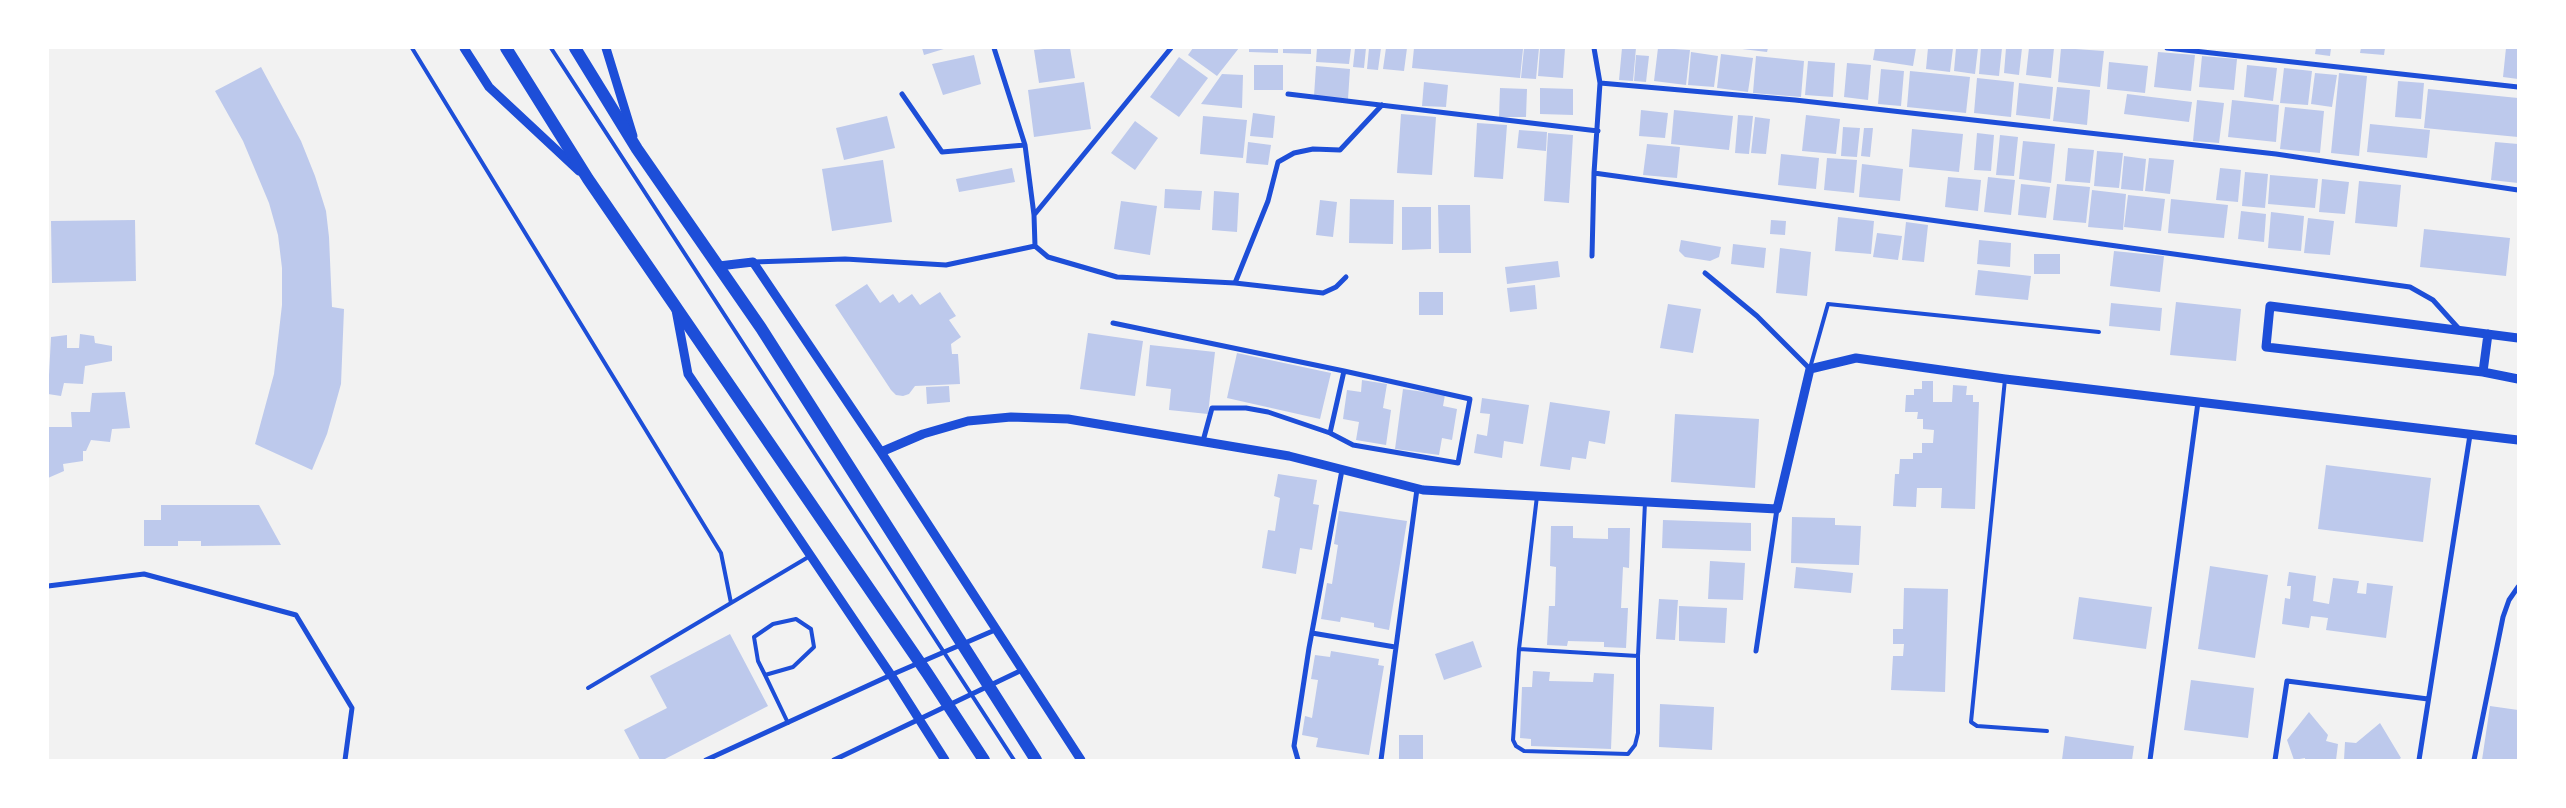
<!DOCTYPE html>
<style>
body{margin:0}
#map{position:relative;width:2566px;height:808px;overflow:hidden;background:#f2f2f2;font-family:Helvetica,sans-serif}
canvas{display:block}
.frame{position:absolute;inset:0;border:49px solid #fff;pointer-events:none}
</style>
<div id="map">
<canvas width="2566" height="808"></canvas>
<div class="frame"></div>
</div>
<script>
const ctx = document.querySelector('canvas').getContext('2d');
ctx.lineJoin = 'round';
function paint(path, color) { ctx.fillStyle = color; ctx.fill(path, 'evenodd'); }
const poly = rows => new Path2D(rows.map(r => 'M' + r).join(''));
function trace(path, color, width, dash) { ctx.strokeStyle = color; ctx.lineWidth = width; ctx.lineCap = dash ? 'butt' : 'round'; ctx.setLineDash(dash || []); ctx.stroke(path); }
const building = poly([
 [922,48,947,48,924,55],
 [1054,48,1070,48,1075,78,1039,83,1034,50],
 [1193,48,1239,48,1217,76,1188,55],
 [1249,48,1278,48,1278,53,1249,52],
 [1283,48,1311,48,1311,54,1283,53],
 [1317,48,1351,48,1349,64,1316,62],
 [1355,48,1366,48,1364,68,1353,67],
 [1369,48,1381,48,1378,70,1367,69],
 [1386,48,1407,48,1404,71,1383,69],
 [1414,48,1523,49,1520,78,1412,68],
 [1524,48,1539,48,1536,79,1521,78],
 [1540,48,1565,48,1563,78,1538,76],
 [1622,48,1636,48,1633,81,1619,80],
 [1658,48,1690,50,1686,85,1654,81],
 [1734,48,1768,48,1767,52],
 [1875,48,1916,48,1913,66,1873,60],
 [1928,48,1953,48,1950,72,1926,69],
 [1956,48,1978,48,1975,74,1954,71],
 [1981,48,2002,48,1999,76,1979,74],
 [2006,48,2022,48,2019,75,2004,73],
 [2029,48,2054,48,2051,78,2026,75],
 [2061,48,2104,51,2100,87,2058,82],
 [2316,48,2331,48,2330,56,2315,54],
 [2361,48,2385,48,2384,55,2360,53],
 [2506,48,2518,48,2518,79,2503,77],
 [1691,52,1718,56,1714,87,1688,85],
 [2158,52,2195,55,2191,91,2154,87],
 [1721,54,1753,58,1748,92,1717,88],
 [974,55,981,84,943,95,932,64],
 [1636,55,1649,56,1646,82,1634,81],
 [1756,56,1804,61,1801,97,1753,93],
 [2202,56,2237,59,2234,90,2199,87],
 [1179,57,1208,78,1179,117,1150,97],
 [1808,61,1835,63,1833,97,1805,95],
 [2109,62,2148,66,2145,93,2107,89],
 [1847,63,1871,65,1868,100,1844,97],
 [1254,65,1283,65,1283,90,1254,90],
 [2247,65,2277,68,2273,101,2244,97],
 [1316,66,1350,69,1348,99,1314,96],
 [261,67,301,141,315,176,326,211,329,237,332,307,344,309,341,384,327,434,312,470,255,444,274,374,282,305,282,268,278,235,269,203,243,141,215,91],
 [2284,68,2312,71,2308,105,2280,103],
 [1881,69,1904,71,1901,106,1878,104],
 [1910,71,1970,77,1966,113,1907,107],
 [2315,73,2337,75,2332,107,2311,104],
 [2339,73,2367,76,2359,156,2331,153],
 [1222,74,1243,75,1242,108,1201,104],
 [1977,78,2014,82,2011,117,1974,113],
 [2398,81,2424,83,2421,119,2395,117],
 [1084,82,1091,129,1034,137,1028,90],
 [1424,82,1448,85,1446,107,1422,106],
 [2019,83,2053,87,2050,119,2016,115],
 [2057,87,2090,90,2087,125,2053,121],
 [1500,88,1527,89,1526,117,1499,117],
 [1540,88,1573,89,1573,115,1540,114],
 [2428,89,2518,98,2518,137,2424,128],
 [2127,94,2192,102,2189,122,2124,114],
 [2197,100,2224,103,2219,143,2193,141],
 [2232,100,2279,105,2276,142,2228,137],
 [2285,107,2324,111,2320,153,2280,149],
 [1641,110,1668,113,1665,138,1639,136],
 [1674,110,1733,116,1729,150,1671,144],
 [1253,113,1275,116,1273,138,1250,136],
 [1401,114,1436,117,1432,175,1397,173],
 [1738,115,1753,116,1749,154,1735,153],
 [1806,115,1840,119,1836,154,1802,151],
 [887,116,895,148,844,160,836,128],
 [1203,116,1247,120,1243,158,1200,154],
 [1755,117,1770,119,1766,154,1751,153],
 [1135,121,1158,138,1135,170,1111,153],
 [1477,123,1507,125,1503,179,1474,177],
 [2370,124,2430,130,2427,158,2367,152],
 [1843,127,1860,128,1857,157,1841,156],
 [1864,128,1873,128,1870,157,1861,156],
 [1912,129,1963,134,1959,172,1909,167],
 [1519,130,1547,132,1546,151,1517,148],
 [1548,133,1573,135,1569,203,1544,201],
 [1977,133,1994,135,1991,171,1974,170],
 [2000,135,2018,137,2014,176,1996,175],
 [2023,141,2055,144,2051,183,2019,179],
 [1248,142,1271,145,1268,165,1246,163],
 [2495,142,2518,144,2518,183,2491,180],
 [1647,144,1680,147,1677,178,1643,175],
 [2068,148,2094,150,2090,183,2065,181],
 [2097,151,2123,153,2119,188,2094,186],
 [1781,154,1819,158,1816,189,1778,185],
 [2124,156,2146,159,2143,191,2121,189],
 [1827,158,1857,160,1854,193,1824,190],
 [2149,158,2174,160,2170,194,2145,191],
 [883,160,892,222,832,231,822,169],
 [1862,164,1903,169,1900,201,1859,197],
 [1012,168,1015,182,959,192,956,179],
 [2220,168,2241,170,2238,202,2216,200],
 [2245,172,2268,174,2265,208,2242,206],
 [2270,175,2318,179,2315,208,2268,204],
 [1948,177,1981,180,1978,211,1945,207],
 [1988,177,2015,180,2011,215,1984,212],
 [2322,179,2349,182,2345,214,2319,212],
 [2359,181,2401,185,2397,227,2355,223],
 [2021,184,2050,187,2046,218,2018,215],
 [2057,184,2090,187,2086,223,2053,220],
 [1165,189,1202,191,1200,210,1164,208],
 [2092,190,2126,194,2123,230,2088,227],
 [1214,191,1239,193,1237,232,1212,230],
 [2128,195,2165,199,2161,231,2124,227],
 [1350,199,1394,200,1393,244,1349,243],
 [2171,199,2228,205,2224,238,2168,233],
 [1320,200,1337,202,1333,237,1316,235],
 [1121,201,1157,206,1150,255,1114,249],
 [1438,205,1470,205,1471,253,1439,253],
 [1402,207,1431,207,1431,249,1402,250],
 [2241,211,2266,214,2264,242,2238,239],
 [2271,212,2304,216,2301,251,2268,248],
 [1838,217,1874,221,1871,254,1835,251],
 [2308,218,2334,221,2330,255,2304,253],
 [135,220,136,281,52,283,51,221],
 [1771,220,1786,221,1785,235,1770,234],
 [1906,222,1928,225,1924,262,1902,260],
 [2424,229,2510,238,2506,276,2420,267],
 [1877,233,1902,236,1898,260,1873,257],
 [1681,240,1721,247,1719,257,1710,261,1685,257,1679,251],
 [1979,240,2011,243,2010,267,1977,264],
 [1733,244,1766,248,1764,268,1731,264],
 [1780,248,1811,252,1807,296,1776,293],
 [2114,251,2164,256,2160,292,2110,286],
 [2034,254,2060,254,2060,274,2034,274],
 [1558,261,1560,277,1507,284,1505,267],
 [1978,270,2031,276,2028,300,1975,295],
 [867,284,880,303,893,294,899,303,912,294,920,305,940,292,956,316,949,320,961,337,951,344,952,354,958,354,960,384,915,386,909,394,903,396,896,395,891,390,835,305],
 [1535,285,1537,309,1510,312,1507,288],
 [1419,292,1443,292,1443,315,1419,315],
 [2176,302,2241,309,2236,361,2170,355],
 [2111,303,2162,308,2160,331,2109,326],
 [1668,304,1701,309,1693,353,1660,348],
 [1088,333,1143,341,1135,396,1080,389],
 [80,334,94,336,95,343,112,346,112,361,85,366,83,384,64,383,61,396,48,394,51,337,67,335,67,348,79,348],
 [1150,345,1215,352,1208,414,1169,410,1171,389,1146,386],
 [1237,353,1331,373,1320,419,1227,398],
 [1362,380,1387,384,1383,408,1391,410,1386,445,1356,440,1359,422,1343,419,1347,390,1361,392],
 [1922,381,1933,381,1933,402,1952,402,1953,385,1967,386,1966,395,1973,395,1973,402,1979,402,1975,509,1941,508,1942,488,1917,488,1916,507,1893,506,1895,474,1899,474,1900,459,1913,459,1913,453,1922,453,1922,443,1933,443,1934,430,1923,429,1923,419,1917,419,1918,412,1905,412,1906,395,1914,395,1914,389,1922,389],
 [949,386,950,402,927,404,926,387],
 [1403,389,1445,395,1443,406,1457,409,1452,440,1442,438,1439,455,1395,449],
 [125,392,130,428,112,429,110,442,91,440,86,451,83,451,83,461,63,464,64,471,48,478,48,427,72,427,71,412,90,412,92,393],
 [1482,398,1529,405,1523,444,1504,441,1502,458,1474,453,1477,434,1487,436,1490,414,1480,413],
 [1550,402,1610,411,1605,444,1589,441,1586,459,1572,457,1570,470,1540,466],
 [1675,414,1759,419,1755,488,1671,482],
 [2326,465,2431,478,2423,542,2318,529],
 [1278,474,1317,480,1313,504,1319,505,1312,550,1300,548,1296,574,1262,568,1268,530,1275,531,1280,498,1274,496],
 [161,505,259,505,281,545,201,546,201,541,178,541,178,546,144,546,144,520,161,520],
 [1339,511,1407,521,1389,630,1374,627,1374,623,1341,617,1340,622,1321,619,1327,583,1332,584,1338,545,1334,544],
 [1792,517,1835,518,1835,525,1861,526,1859,565,1791,563],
 [1663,520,1751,523,1751,551,1662,548],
 [1551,526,1573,526,1573,538,1608,539,1608,528,1630,528,1629,568,1623,567,1621,608,1628,608,1626,648,1604,647,1604,642,1568,641,1567,646,1547,645,1549,606,1555,606,1556,567,1550,566],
 [1710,561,1745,563,1743,600,1708,599],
 [2210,566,2268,575,2255,658,2198,649],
 [1796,567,1853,573,1851,593,1794,588],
 [2289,572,2316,576,2313,601,2329,604,2333,578,2359,581,2357,593,2366,594,2367,583,2393,586,2386,638,2326,630,2328,618,2311,616,2309,628,2282,624,2285,598,2290,599,2291,586,2287,586],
 [1904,588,1948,589,1945,692,1891,690,1893,656,1903,656,1904,644,1893,644,1893,629,1903,629],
 [2079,597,2152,607,2146,649,2073,639],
 [1659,599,1678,600,1675,640,1656,639],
 [1679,606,1727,608,1725,643,1679,641],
 [730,634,768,706,663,760,640,760,624,730,667,708,650,676],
 [1473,641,1482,667,1444,680,1435,654],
 [1331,651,1379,659,1378,665,1384,666,1369,755,1316,747,1318,738,1302,735,1305,716,1312,718,1318,680,1311,679,1315,655,1330,657],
 [1533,671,1550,672,1549,681,1593,682,1594,673,1614,674,1611,749,1531,746,1531,739,1520,738,1522,687,1532,687],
 [2191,680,2254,688,2248,738,2184,730],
 [1660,704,1714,707,1712,750,1659,747],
 [2490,706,2518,710,2518,760,2482,760],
 [2309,712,2328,735,2326,741,2338,744,2336,760,2305,760,2305,758,2294,760,2287,740],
 [2380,723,2401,758,2398,760,2344,760,2345,742,2356,743],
 [1399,735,1423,735,1423,760,1399,760],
 [2065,736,2134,746,2132,760,2062,760]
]);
const service = poly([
 [412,48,721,553,731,603],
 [551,48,1014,760],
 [1810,368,1828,304,2099,332],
 [2005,379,1971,722,1977,726,2047,731],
 [1537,496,1519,649,1513,740,1516,746,1524,751,1628,754,1635,745,1638,733,1638,656,1645,502],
 [1519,649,1638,656],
 [765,675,793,667,814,647,811,629,796,619,773,624,754,637,758,661,765,675,788,723],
 [588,688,810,556]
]);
const minor = poly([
 [994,48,1025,145,1034,215],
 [2167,48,2518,87],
 [1600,83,1795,100,2276,154,2518,190],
 [902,94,942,152,1025,145],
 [1288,94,1598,131],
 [1594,173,2410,287,2433,300,2460,330],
 [1035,246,1048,257,1117,277,1235,283,1268,201,1278,162,1294,153,1313,149,1340,150,1382,105],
 [1592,256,1594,173,1600,83,1594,48],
 [753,262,845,259,946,265,1035,246,1034,215,1171,48],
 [1705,273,1757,316,1810,369],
 [1235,283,1323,293,1336,287,1346,277],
 [1113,323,1344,371,1330,433,1268,412,1246,408,1212,408,1203,441],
 [1330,433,1353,445,1458,463,1470,399,1344,371],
 [48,586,144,574,296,615,352,708,345,760],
 [1312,633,1395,647],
 [1756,651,1777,509],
 [706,760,891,675,995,630],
 [834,760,1022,670],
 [1298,760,1294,746,1309,648,1342,470],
 [1381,760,1417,489],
 [2150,760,2198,402],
 [2275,760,2287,681,2428,699],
 [2419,760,2470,435],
 [2474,760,2503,617,2509,600,2518,587]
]);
const tertiary = poly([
 [464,48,489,87,579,171],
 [606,48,633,136],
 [719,266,753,262,881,452,1081,760],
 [676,310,688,374,891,675,945,760],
 [2518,338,2270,306,2266,347,2483,372,2518,379],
 [2483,372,2488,334],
 [881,452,923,434,968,421,1011,417,1068,419,1289,456,1423,490,1777,509,1810,369,1856,358,2005,379,2518,440]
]);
const primary = poly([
 [506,48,588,179,927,673,984,760],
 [575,48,637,149,761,328,1036,760]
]);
paint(building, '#bdc9ec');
trace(service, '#1d4ed8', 4);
trace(minor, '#1d4ed8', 5);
trace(tertiary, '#1d4ed8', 9);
trace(primary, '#1d4ed8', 12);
</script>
